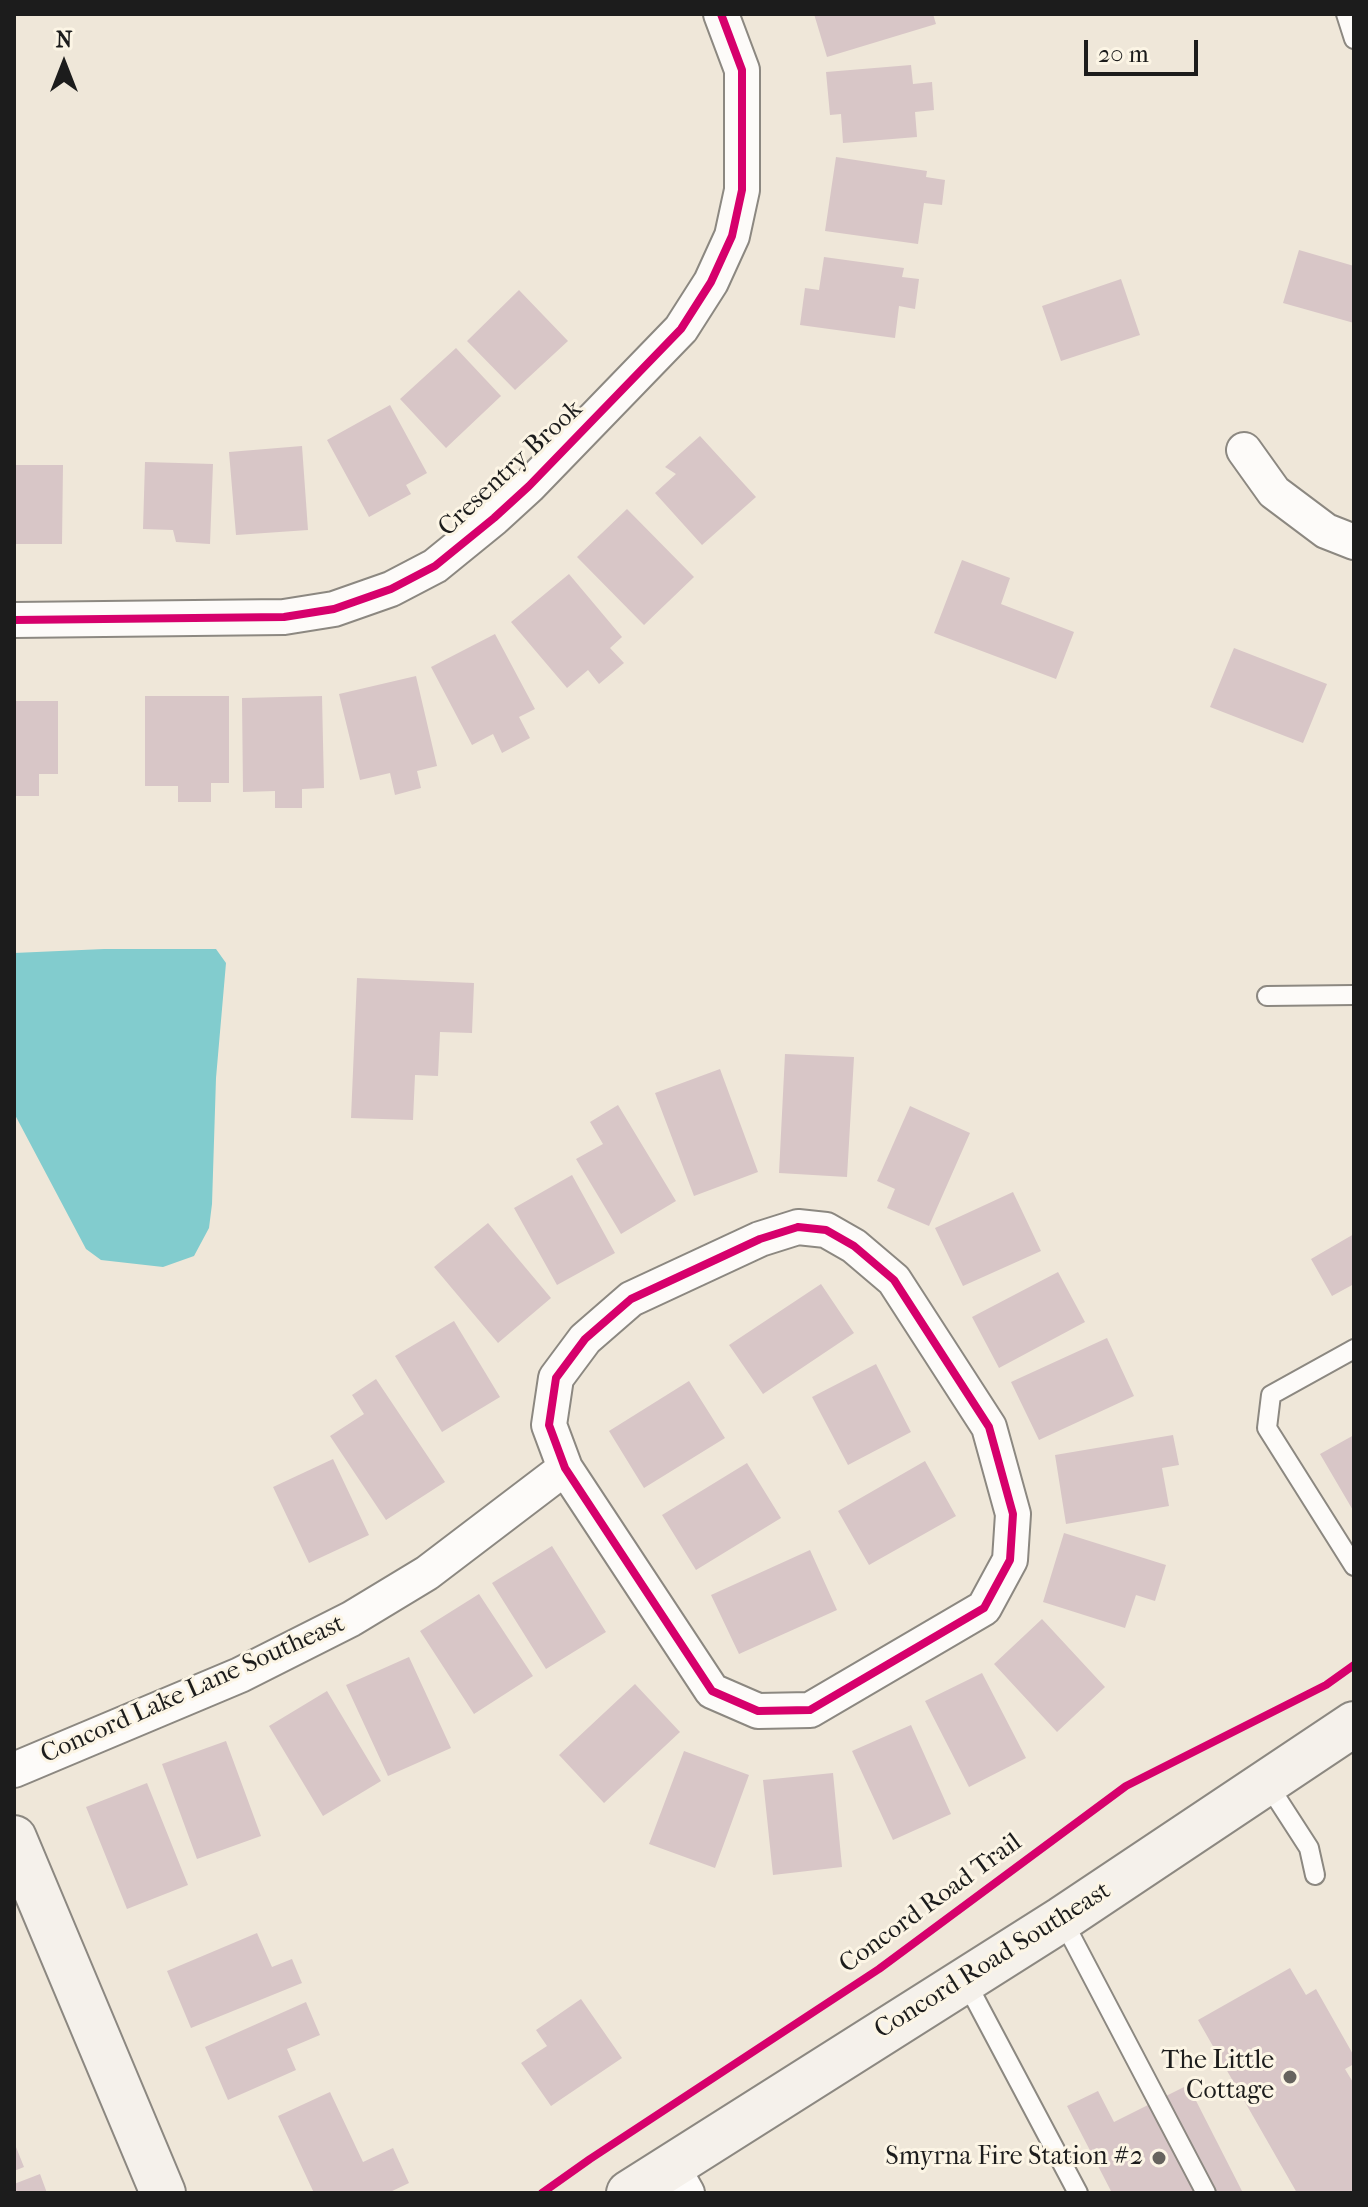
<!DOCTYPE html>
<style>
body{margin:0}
#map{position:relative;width:1368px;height:2207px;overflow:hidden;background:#efe7d9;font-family:"IM FELL French Canon",serif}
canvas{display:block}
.frame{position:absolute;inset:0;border:16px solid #1c1c1c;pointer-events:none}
.north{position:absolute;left:24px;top:24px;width:80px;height:80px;-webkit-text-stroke:6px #fcf5e5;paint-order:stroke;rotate:0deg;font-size:22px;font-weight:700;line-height:32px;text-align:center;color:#1c1c1c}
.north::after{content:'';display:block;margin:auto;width:28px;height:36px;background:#1c1c1c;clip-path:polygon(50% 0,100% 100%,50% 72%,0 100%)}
.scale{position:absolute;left:1084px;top:40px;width:114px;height:36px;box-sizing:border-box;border:4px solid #1c1c1c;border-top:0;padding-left:10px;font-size:24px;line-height:28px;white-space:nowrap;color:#1c1c1c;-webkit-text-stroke:6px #fcf5e5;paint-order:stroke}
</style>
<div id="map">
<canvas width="1368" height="2207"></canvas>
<div class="frame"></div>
<div class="north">N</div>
<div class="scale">20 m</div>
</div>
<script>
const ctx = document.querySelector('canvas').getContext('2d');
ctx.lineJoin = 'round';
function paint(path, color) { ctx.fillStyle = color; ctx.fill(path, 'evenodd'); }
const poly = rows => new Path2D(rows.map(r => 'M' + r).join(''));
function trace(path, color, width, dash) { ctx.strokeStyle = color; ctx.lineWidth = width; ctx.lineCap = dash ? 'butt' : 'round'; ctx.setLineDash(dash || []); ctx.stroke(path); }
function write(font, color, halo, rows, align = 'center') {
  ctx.font = font + ' "IM FELL French Canon",serif'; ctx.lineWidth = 6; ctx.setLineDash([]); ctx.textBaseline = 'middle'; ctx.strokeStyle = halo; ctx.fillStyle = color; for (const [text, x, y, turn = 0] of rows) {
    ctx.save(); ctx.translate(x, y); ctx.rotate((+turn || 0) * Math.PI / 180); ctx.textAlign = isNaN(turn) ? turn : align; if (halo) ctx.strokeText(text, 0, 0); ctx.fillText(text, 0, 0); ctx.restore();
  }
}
const water = poly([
 [104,949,216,949,226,963,216,1078,212,1204,209,1228,194,1256,163,1267,101,1260,86,1249,14,1113,14,953]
]);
const building = poly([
 [814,14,933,14,936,24,827,57],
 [911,65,913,84,932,82,934,110,915,112,917,137,843,143,841,114,830,115,826,72],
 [836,157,927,171,926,177,945,180,942,205,924,203,918,244,825,231],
 [1299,250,1354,266,1354,323,1283,303],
 [824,257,904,268,902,277,919,279,915,309,899,306,895,338,800,325,805,288,819,290],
 [1121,279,1140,335,1061,361,1042,306],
 [519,290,568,341,515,390,467,341],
 [456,348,501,396,446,448,400,399],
 [390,405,427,473,406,485,411,494,369,517,327,440],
 [700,436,756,497,702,545,655,493,676,474,665,467],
 [302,446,308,530,236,535,229,452],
 [145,462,213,464,210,544,176,542,173,530,143,529],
 [14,465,63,465,62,544,14,544],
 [627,509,694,577,644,625,577,557],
 [962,560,1010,578,1001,604,1074,632,1056,679,934,633],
 [569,574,622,637,610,648,624,663,599,684,588,670,567,688,511,622],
 [495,634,535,709,519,717,530,738,502,753,493,734,472,745,431,667],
 [1234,648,1327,684,1303,743,1210,707],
 [416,676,437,766,417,771,421,788,395,795,390,773,360,780,339,694],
 [145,696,229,696,229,783,211,783,211,802,178,802,178,786,145,786],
 [322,696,324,788,302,789,302,808,275,808,275,791,243,792,242,698],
 [14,701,58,701,58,774,39,774,39,796,14,796],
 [357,978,474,983,472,1033,440,1032,438,1076,415,1075,413,1120,351,1118],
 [785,1054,854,1057,847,1177,779,1173],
 [720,1069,758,1172,694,1196,655,1093],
 [618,1105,676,1201,621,1234,576,1159,603,1144,590,1122],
 [910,1106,970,1133,929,1226,887,1208,895,1189,877,1181],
 [572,1175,615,1253,557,1285,514,1208],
 [1013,1192,1041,1251,963,1286,935,1228],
 [488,1223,551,1298,498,1343,434,1267],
 [1354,1234,1354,1284,1332,1296,1311,1259],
 [1058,1272,1085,1322,999,1368,972,1317],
 [821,1284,854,1333,763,1394,729,1345],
 [454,1321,500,1397,442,1432,395,1356],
 [1107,1338,1134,1396,1039,1440,1011,1382],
 [876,1364,911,1432,848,1465,812,1397],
 [376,1379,445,1482,386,1520,330,1436,364,1414,352,1395],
 [689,1381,725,1438,644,1488,609,1431],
 [1173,1435,1179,1465,1162,1468,1169,1506,1066,1524,1055,1455],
 [1354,1435,1354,1512,1320,1454],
 [333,1459,369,1535,309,1563,273,1487],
 [925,1461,956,1516,869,1565,838,1511],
 [747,1463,781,1518,696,1570,662,1515],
 [1064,1533,1166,1565,1155,1601,1136,1595,1125,1628,1043,1602],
 [552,1546,606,1632,546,1669,492,1583],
 [810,1550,837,1610,739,1654,711,1595],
 [479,1594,533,1676,474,1714,420,1631],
 [1042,1619,1105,1687,1057,1732,994,1664],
 [409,1657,451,1748,388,1776,346,1685],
 [982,1673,1026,1758,969,1787,925,1701],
 [635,1684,680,1732,604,1803,559,1755],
 [327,1691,381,1781,323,1816,269,1726],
 [911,1725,951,1814,893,1840,852,1751],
 [226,1741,261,1836,197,1859,162,1764],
 [684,1751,749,1775,715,1868,649,1844],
 [833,1773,842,1867,773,1875,763,1780],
 [147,1783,188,1885,127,1909,86,1807],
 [257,1933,272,1967,292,1959,302,1983,191,2028,167,1971],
 [1290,1968,1306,1995,1316,1989,1354,2056,1354,2064,1345,2069,1354,2084,1354,2193,1297,2193,1198,2020],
 [581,1999,622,2058,551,2106,521,2063,547,2046,536,2030],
 [306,2002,320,2035,287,2049,296,2070,228,2100,205,2047],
 [1188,2085,1243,2193,1112,2193,1067,2106,1098,2091,1114,2122],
 [330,2092,363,2162,393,2148,409,2183,388,2193,314,2193,278,2116],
 [14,2142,24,2167,14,2171],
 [40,2174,47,2193,14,2193,14,2184]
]);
const lane = poly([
 [1346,14,1354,39],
 [1267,996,1354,995],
 [1354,1349,1271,1395,1267,1428,1354,1566],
 [1267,1783,1309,1848,1315,1875],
 [1062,1919,1206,2193],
 [965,1980,1078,2193]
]);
const street = poly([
 [1244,450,1274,492,1326,531,1354,542],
 [14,620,284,617,334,609,391,589,435,566,494,518,529,486,681,329,711,282,732,236,742,190,742,70,721,14],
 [798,1227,826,1230,854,1246,894,1280,989,1427,1013,1514,1010,1560,984,1608,810,1710,758,1711,712,1691,565,1468,549,1425,556,1378,585,1339,631,1299,760,1239,798,1227],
 [14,1770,240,1675,351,1619,427,1573,565,1468],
 [671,2165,687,2193]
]);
const secondary = poly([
 [14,1838,163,2193],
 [629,2193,1062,1919,1354,1724]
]);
const cycleway = poly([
 [14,620,284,617,334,609,391,589,435,566,494,518,529,486,681,329,711,282,732,236,742,190,742,70,721,14],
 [798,1227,826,1230,854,1246,894,1280,989,1427,1013,1514,1010,1560,984,1608,810,1710,758,1711,712,1691,565,1468,549,1425,556,1378,585,1339,631,1299,760,1239,798,1227],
 [542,2193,590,2159,879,1969,1126,1786,1326,1685,1354,1665]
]);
const markers = [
 [1290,2077,8,"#66635e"],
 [1159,2158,8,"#66635e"]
];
const streetNames = [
 ["Cresentry Brook",511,469,-43],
 ["Concord Lake Lane Southeast",193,1690,-24],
 ["Concord Road Trail",931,1904,-36],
 ["Concord Road Southeast",993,1961,-32]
];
const poiNames = [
 ["The Little",1274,2062],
 ["Cottage",1274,2092],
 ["Smyrna Fire Station #2",1143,2158]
];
paint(water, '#82ccce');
paint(building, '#d8c6c7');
trace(lane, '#8c8881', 22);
trace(street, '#8c8881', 38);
trace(secondary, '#8c8881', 48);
trace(lane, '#fdfbf9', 18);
trace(street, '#fdfbf9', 34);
trace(secondary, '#f5f1eb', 44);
trace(cycleway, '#d6006c', 8);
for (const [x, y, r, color] of markers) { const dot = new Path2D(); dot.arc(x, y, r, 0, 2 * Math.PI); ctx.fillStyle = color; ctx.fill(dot); trace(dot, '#fcf5e5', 3); }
write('26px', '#1c1c1c', '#fcf5e5', streetNames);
write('26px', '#1c1c1c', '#fcf5e5', poiNames, 'right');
</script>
